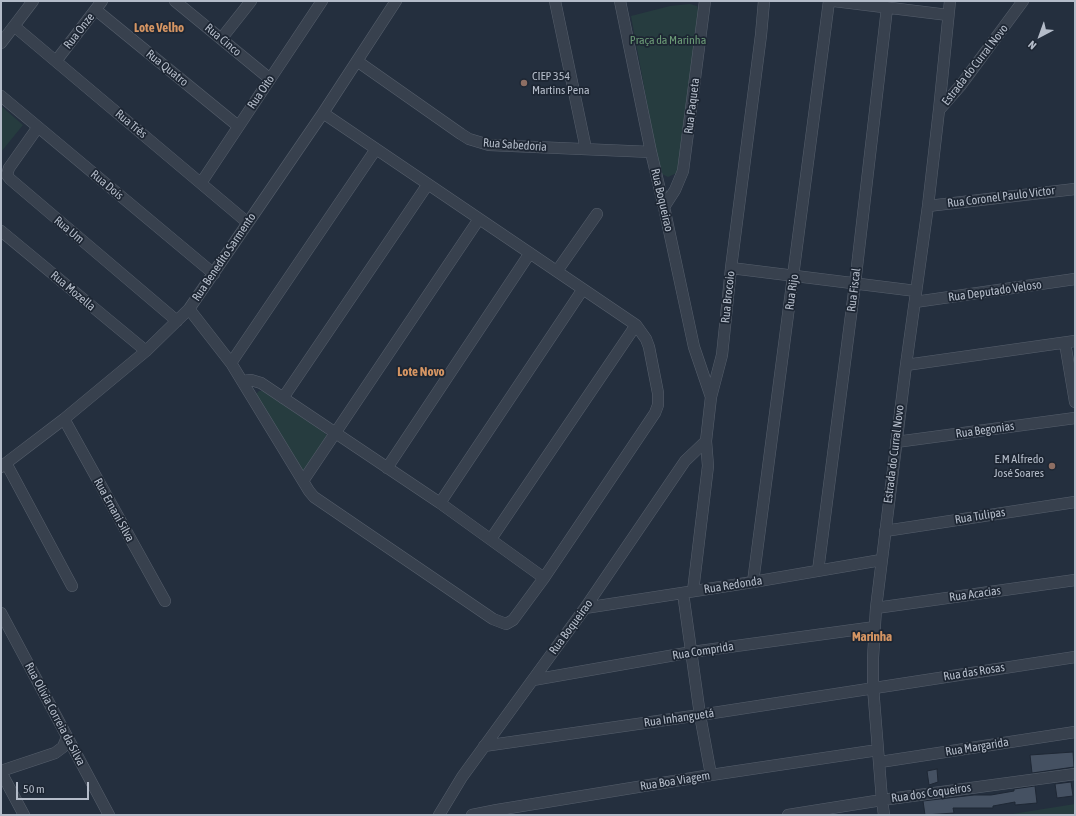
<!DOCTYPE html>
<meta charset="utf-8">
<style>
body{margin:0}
#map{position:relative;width:1076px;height:816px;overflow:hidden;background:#242f3e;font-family:"Asap Condensed",sans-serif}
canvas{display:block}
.frame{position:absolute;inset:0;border:2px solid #b4bcc9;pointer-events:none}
.north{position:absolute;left:1020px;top:16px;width:40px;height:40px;-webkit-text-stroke:3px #1d2633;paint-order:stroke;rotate:221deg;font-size:11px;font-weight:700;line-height:16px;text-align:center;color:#b4bcc9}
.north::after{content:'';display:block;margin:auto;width:14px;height:18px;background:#b4bcc9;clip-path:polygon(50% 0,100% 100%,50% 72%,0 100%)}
.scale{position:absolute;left:16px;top:782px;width:73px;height:18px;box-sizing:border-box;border:2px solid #b4bcc9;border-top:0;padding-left:5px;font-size:12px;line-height:14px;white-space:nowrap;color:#b4bcc9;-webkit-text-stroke:3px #1d2633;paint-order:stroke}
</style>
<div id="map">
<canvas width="1076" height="816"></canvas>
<div class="frame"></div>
<div class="north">N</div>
<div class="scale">50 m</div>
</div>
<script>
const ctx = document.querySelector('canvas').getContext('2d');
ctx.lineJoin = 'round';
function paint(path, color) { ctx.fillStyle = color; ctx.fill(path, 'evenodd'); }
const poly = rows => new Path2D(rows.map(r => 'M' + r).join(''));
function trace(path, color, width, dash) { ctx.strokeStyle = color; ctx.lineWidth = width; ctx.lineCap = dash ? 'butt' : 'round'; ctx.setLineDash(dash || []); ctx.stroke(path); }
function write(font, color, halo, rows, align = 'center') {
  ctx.font = font + ' "Asap Condensed",sans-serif'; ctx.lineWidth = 3.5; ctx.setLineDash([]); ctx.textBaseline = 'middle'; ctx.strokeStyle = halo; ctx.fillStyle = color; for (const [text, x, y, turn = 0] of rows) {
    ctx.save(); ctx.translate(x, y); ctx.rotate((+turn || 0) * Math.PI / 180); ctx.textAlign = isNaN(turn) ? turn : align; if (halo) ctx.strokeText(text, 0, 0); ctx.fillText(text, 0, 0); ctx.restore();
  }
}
const green = poly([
 [690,4,697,6,703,20,679,172,668,177,660,173,631,16,670,6],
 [1,106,23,125,1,152],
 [259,391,263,391,325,433,327,436,304,470,302,470,256,394],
 [1075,804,1075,815,1006,815]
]);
const building = poly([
 [1073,752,1074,767,1032,773,1030,755,1073,752],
 [937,769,938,782,929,785,927,771,937,769],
 [1071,782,1073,796,1057,798,1055,784,1071,782],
 [1035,786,1037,803,1015,805,1015,802,993,806,993,808,953,808,954,813,925,815,923,801,974,795,991,795,1014,791,1014,789,1035,786]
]);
const street = poly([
 [175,1,270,79],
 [555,1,586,149],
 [620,1,651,152,664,207,694,347,711,397],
 [834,1,948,15],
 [96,10,238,126],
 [14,26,248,223],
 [221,39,251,1],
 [1,43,33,1],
 [56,61,102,1],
 [357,61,461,134,469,139,489,145,651,152],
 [1,96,214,274],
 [939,110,950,1],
 [38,127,9,168,7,175,10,179,177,321],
 [201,183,322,1],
 [928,206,1075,189],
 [664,207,675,190,683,171,705,1],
 [1,231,146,351],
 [731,268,916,291],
 [557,271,597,214],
 [915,302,1075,279],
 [189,309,231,363,309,491,314,497,493,619,506,624,513,620,544,578,655,413,658,405,658,393,649,347,646,339,636,325,323,113],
 [1065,343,1075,402],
 [231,363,376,149],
 [906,365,1075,341],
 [243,381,251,380,261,383,440,503,544,578],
 [283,398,428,184],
 [64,419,165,601],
 [896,442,1075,418],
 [6,463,72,586],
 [1,467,64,419,146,351,189,309,323,113,396,1],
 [387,468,530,253],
 [303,481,479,219],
 [440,503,583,289],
 [885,531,1075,502],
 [491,539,636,325],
 [818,571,855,284,887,8],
 [753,582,829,1],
 [693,591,708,466,706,441,711,397,722,355,731,268,761,35,764,1],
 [683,593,700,715,711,775],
 [585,608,753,582,881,560],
 [876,608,1075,580],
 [1,613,109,815],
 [533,680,692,652,875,627],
 [484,746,700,715,1075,657],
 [880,762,1075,732],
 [1,771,55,753,63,747,67,737],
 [1,772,24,815],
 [439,815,462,777,585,608,685,461,706,441],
 [472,815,497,810,711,775,878,750],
 [788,815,882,800,1075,774],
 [884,815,882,800,873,687,873,658,876,608,906,365,928,206,939,110,961,85,1023,1]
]);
const markers = [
 [524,83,4,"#8d6e63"],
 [1052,466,4,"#8d6e63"]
];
const streetNames = [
 ["Rua Onze",79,31,-52],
 ["Rua Cinco",223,40,40],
 ["Estrada do Curral Novo",975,65,-52],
 ["Rua Quatro",167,68,39],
 ["Rua Oito",261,92,-56],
 ["Rua Paqueta",692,106,-83],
 ["Rua Três",131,124,40],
 ["Rua Sabedoria",515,145,4],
 ["Rua Dois",107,185,40],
 ["Rua Coronel Paulo Victor",1001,197,-7],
 ["Rua Boqueirao",662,200,77],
 ["Rua Um",69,230,40],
 ["Rua Benedito Sarmento",224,257,-56],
 ["Rua Fiscal",854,290,-83],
 ["Rua Mozella",73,291,40],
 ["Rua Deputado Veloso",995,291,-8],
 ["Rua Rijo",792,292,-82],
 ["Rua Brocoio",728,297,-84],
 ["Rua Begonias",985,430,-8],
 ["Estrada do Curral Novo",894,454,-83],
 ["Rua Ernani Silva",114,510,61],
 ["Rua Tulipas",980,516,-9],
 ["Rua Redonda",733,585,-9],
 ["Rua Acacias",975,594,-8],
 ["Rua Boqueirao",571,627,-54],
 ["Rua Comprida",703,651,-9],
 ["Rua das Rosas",974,672,-9],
 ["Rua Olivia Correia da Silva",55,714,62],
 ["Rua Inhanguetá",679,718,-8],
 ["Rua Margarida",977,747,-9],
 ["Rua Boa Viagem",675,781,-9],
 ["Rua dos Coqueiros",931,793,-8]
];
const parkNames = [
 ["Praça da Marinha",668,40]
];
const poiNames = [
 ["CIEP 354",532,76],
 ["Martins Pena",532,90],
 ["E.M Alfredo",1044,459,"right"],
 ["José Soares",1044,473,"right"]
];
const neighbourhoodNames = [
 ["Lote Velho",159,28],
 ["Lote Novo",421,372],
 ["Marinha",872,637]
];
paint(green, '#263c3f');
paint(building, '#455162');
trace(building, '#1f2835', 1);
trace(street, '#565f6c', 12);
trace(street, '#38414e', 11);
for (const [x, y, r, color] of markers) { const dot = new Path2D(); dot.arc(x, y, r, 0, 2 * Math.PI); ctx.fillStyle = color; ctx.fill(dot); trace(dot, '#1d2633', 1.5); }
write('12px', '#b4bcc9', '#1d2633', streetNames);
write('12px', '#6b9a76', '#1d2633', parkNames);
write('12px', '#b4bcc9', '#1d2633', poiNames, 'left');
write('bold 13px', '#d59563', '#1d2633', neighbourhoodNames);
</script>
